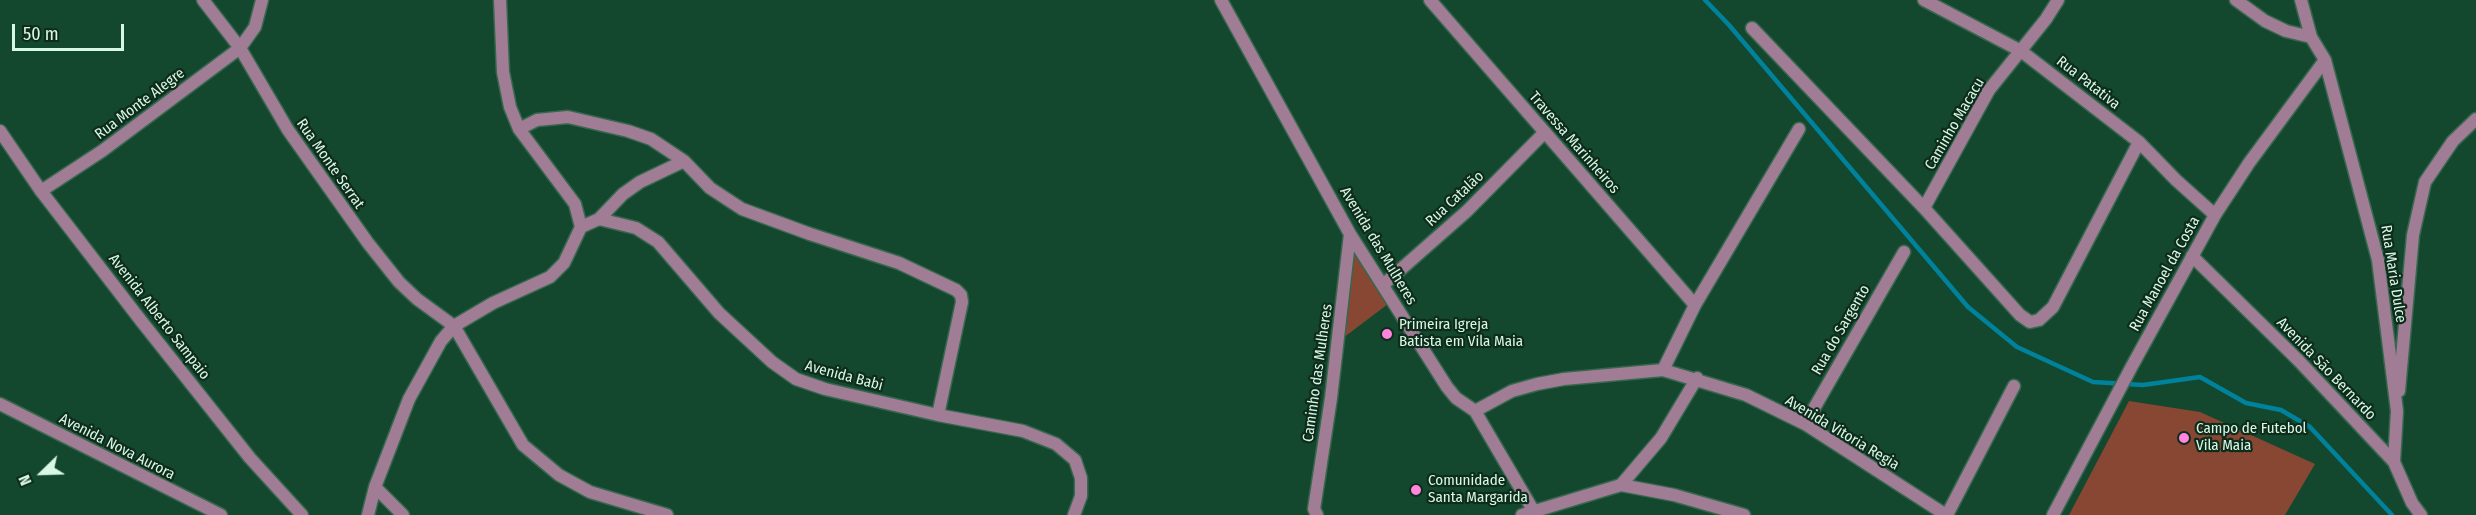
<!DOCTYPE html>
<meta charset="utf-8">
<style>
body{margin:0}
#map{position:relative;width:2476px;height:515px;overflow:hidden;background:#14482e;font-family:"Fira Sans Condensed",sans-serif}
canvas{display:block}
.north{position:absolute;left:12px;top:443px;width:60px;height:60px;-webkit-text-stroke:4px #0e2b1c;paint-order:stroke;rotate:247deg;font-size:16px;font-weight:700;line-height:24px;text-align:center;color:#d7f9e4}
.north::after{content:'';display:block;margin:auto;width:21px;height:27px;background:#d7f9e4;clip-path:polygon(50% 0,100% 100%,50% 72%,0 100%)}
.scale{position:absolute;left:12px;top:24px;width:112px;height:27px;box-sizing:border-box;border:3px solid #d7f9e4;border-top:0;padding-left:8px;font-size:18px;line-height:21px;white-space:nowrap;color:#d7f9e4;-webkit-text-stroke:4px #0e2b1c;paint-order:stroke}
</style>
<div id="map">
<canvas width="2476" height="515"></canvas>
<div class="north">N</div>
<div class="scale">50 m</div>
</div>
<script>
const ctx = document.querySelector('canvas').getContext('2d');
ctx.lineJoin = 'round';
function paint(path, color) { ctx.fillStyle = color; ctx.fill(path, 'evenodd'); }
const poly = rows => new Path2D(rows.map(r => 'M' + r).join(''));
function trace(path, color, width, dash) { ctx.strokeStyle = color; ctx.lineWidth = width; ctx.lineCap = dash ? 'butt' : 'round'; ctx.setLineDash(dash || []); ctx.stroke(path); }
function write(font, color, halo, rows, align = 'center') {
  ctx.font = font + ' "Fira Sans Condensed",sans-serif'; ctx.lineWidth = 4.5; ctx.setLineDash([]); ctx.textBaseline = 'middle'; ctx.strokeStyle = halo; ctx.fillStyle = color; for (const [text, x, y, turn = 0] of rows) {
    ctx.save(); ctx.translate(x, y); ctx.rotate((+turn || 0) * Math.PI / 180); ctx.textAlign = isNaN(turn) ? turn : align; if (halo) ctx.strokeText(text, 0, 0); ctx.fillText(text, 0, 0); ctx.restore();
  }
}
const green = poly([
 [1354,248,1388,304,1343,338],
 [2129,401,2200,412,2315,464,2285,515,2069,515]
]);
const stream = poly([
 [1705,0,1729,25,1968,307,2017,347,2093,382,2143,385,2200,377,2246,403,2281,410,2310,427,2392,515]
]);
const minor = poly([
 [203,0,240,48,288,130,368,243,399,282,417,299,454,326,523,445,559,475,590,492,667,515],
 [1221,0,1350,234,1447,387,1456,398,1475,411,1533,510],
 [1430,0,1695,305],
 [1924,0,2021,51,2139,142,2176,180,2215,215],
 [2236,0,2265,21,2286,31,2311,37],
 [2301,0,2311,37,2325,60,2378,260,2397,411,2394,462],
 [1752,28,1924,208,2020,315,2030,322,2039,320,2053,307,2139,142],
 [519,129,537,120,568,117,628,131,651,139,684,161,710,188,742,209,810,234,899,263,956,290,961,295,962,302,938,415],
 [41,191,102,151,240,48,255,27,262,0],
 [1924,208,1989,90,2046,19,2058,0],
 [599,219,636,228,658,242,719,313,772,362,796,379,825,389,938,415,1023,431,1056,444,1075,460,1081,478,1081,496,1074,515],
 [581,227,599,219,623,194,640,182,684,161],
 [2192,256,2299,361,2394,462,2412,503,2421,515],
 [1383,285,1467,211,1545,132],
 [1663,370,1695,305,1799,129],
 [2399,391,2413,235,2425,182,2453,141,2476,119],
 [0,404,221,515],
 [1475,411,1512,391,1537,384,1564,379,1663,370,1746,395,1805,424,1946,515],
 [1805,424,1904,252],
 [1621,485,1661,438,1697,378],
 [375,487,403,515],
 [368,515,375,487,409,399,441,341,454,326,493,303,550,277,564,263,581,227,575,204,519,129,510,107,503,72,500,0],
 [1317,515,1314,509,1331,398,1350,234],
 [1947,515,2014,386],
 [2053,515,2132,366,2215,215,2249,163,2325,60]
]);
const tertiary = poly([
 [0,131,41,191,142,322,250,458,302,515],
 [1522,515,1621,485,1674,495,1744,515]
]);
const markers = [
 [1387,334,6,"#ff85df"],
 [2184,438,6,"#ff85df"],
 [1416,490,6,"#ff85df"]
];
const streetNames = [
 ["Rua Patativa",2088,83,38],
 ["Rua Monte Alegre",140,104,-37],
 ["Caminho Macacu",1955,124,-60],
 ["Travessa Marinheiros",1574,143,49],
 ["Rua Monte Serrat",330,164,55],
 ["Rua Catalão",1455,199,-43],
 ["Avenida das Mulheres",1378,246,59],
 ["Rua Manoel da Costa",2165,274,-61],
 ["Rua Maria Dulce",2393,274,81],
 ["Avenida Alberto Sampaio",159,317,52],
 ["Rua do Sargento",1841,330,-60],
 ["Avenida São Bernardo",2326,369,46],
 ["Caminho das Mulheres",1318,373,-82],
 ["Avenida Babi",844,376,15],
 ["Avenida Vitoria Regia",1842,433,31],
 ["Avenida Nova Aurora",117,447,27]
];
const poiNames = [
 ["Primeira Igreja",1399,325],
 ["Batista em Vila Maia",1399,342],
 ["Campo de Futebol",2196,429],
 ["Vila Maia",2196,446],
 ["Comunidade",1428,481],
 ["Santa Margarida",1428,498]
];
paint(green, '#874733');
trace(stream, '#00829c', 4.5);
trace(minor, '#37684f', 15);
trace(tertiary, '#37684f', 15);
trace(minor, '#a07c95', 12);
trace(tertiary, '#a07c95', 12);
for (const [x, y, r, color] of markers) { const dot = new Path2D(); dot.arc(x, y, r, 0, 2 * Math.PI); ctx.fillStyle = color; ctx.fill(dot); trace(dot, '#0e2b1c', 2); }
write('15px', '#d7f9e4', '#0e2b1c', streetNames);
write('15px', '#d7f9e4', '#0e2b1c', poiNames, 'left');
</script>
